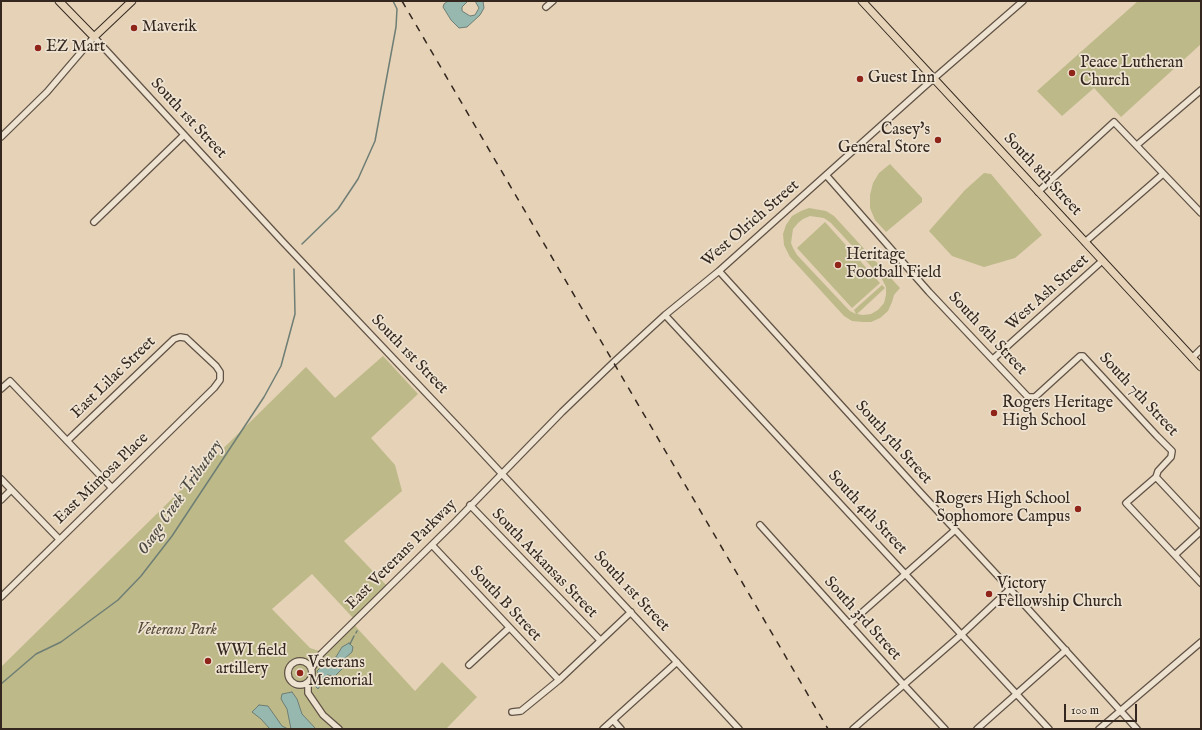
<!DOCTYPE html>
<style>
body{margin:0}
#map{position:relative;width:1202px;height:730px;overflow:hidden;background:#e5d2b7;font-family:"IM FELL English",serif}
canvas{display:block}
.frame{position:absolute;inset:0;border:2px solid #33271f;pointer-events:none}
.scale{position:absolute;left:1064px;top:704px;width:73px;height:18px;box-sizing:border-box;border:2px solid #33271f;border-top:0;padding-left:5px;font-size:12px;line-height:14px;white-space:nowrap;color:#33271f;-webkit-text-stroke:3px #eee2d0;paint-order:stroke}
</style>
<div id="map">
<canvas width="1202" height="730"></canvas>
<div class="frame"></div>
<div class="scale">100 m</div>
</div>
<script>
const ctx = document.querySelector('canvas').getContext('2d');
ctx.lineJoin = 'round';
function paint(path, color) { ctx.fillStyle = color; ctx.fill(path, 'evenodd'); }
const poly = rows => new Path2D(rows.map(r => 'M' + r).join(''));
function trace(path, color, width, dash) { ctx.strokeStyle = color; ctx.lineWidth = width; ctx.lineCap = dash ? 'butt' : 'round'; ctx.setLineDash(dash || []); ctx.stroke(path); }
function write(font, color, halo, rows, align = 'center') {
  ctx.font = font + ' "IM FELL English",serif'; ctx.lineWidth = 3.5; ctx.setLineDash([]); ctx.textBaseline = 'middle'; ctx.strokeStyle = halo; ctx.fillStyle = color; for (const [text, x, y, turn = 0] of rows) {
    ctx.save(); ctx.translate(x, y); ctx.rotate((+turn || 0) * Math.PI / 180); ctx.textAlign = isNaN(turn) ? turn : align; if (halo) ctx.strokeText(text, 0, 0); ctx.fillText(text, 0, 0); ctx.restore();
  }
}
const green = poly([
 [1138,1,1201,1,1201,44,1121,117,1094,88,1062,116,1037,91],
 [890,164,922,198,922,202,886,232,875,220,870,208,870,195,873,183,879,173],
 [984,173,991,174,1042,235,1015,258,984,267,952,256,929,231,965,190],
 [809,208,826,211,834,216,900,288,894,295,892,302,888,311,880,318,871,322,863,322,852,321,844,316,790,257,784,245,783,234,786,225,792,216,801,211],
 [810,216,824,218,831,223,881,277,886,287,886,295,884,303,878,310,871,314,863,315,857,314,885,288,882,285,854,310,856,314,850,311,845,306,797,255,793,248,791,243,793,229,798,223,803,219],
 [825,222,880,283,852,308,797,248],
 [383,356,418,394,371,438,395,465,402,491,344,541,388,587,355,620,312,574,272,609,310,648,319,651,351,620,357,628,415,691,442,662,477,697,446,729,1,729,1,667,306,367,335,398]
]);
const water = poly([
 [448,1,468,1,462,7,462,11,470,16,475,15,479,8,475,1,483,1,484,8,480,15,467,27,459,28,451,20,443,7,444,4,448,1],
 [349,643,353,647,352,652,343,660,343,668,335,676,327,675,318,689,315,686,315,681,319,676,317,671,328,660,336,657,342,647,349,643],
 [292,692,297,699,302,714,316,729,291,729,287,709,281,699,282,694,292,692],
 [259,705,268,706,282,726,288,729,270,729,261,719,252,712,259,705]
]);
const stream = poly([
 [302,244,338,209,358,179,375,141,396,27,397,9,393,1],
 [356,633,357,631],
 [350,644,354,636],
 [1,684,36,654,61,642,118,600,141,576,172,536,264,397,281,366,295,314,294,269]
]);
const minor = poly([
 [546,7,553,1],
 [1,137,47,92,94,37,283,242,463,432,739,729],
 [1137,145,1201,90],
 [826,175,929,292,1028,397,1035,397,1080,356,1083,356,1157,436,1172,451,1171,457,1158,471,1156,477,1126,503,1201,583],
 [1038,192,1114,122,1201,213],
 [94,222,184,135],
 [1085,242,1163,174],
 [719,271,920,492,1010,589,1137,729],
 [665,315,1049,729],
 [1192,358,1201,349],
 [993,359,1102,261],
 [1,389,10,381,112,488],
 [1156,477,1201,525],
 [1,479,59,539],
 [1,500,11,490],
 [470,505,600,640],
 [760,525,904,685,945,729],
 [432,545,559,680],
 [1175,555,1201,531],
 [1,597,214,388,220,380,220,372,216,366,186,338,180,337,174,339,67,441],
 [849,624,955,530],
 '288 673a12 12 0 1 1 24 0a12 12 0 1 1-24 0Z',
 [469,665,509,628],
 [312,668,321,654,455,522,562,412,614,362,665,315,719,271,924,87,1023,1],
 [310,680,308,686,308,693,323,715,339,729],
 [512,712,521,711,559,680,631,612],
 [613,720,621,729],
 [603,729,677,662],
 [853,729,962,634,1010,589],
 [977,729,1066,650],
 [1099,729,1201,642]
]);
const major = poly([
 [59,1,94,37,132,1],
 [862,1,1201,367]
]);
const rail = poly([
 [402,1,828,729]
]);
const markers = [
 [134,28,4,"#8f2418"],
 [38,48,4,"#8f2418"],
 [1072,73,4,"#8f2418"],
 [860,79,4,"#8f2418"],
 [938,140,4,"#8f2418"],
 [838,265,4,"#8f2418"],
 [994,413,4,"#8f2418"],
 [1078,509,4,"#8f2418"],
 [989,594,4,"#8f2418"],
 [208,661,4,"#8f2418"],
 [300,673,4,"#8f2418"]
];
const poiNames = [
 ["Maverik",142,28],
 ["EZ Mart",46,48],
 ["Peace Lutheran",1080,64],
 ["Church",1080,82],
 ["Guest Inn",868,79],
 ["Casey's",930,131,"right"],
 ["General Store",930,149,"right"],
 ["Heritage",846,256],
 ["Football Field",846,274],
 ["Rogers Heritage",1002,404],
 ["High School",1002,422],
 ["Rogers High School",1070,500,"right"],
 ["Sophomore Campus",1070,518,"right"],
 ["Victory",997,585],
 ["Fellowship Church",997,603],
 ["WWI field",216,652],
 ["artillery",216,670],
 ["Veterans",308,664],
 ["Memorial",308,682]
];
const streetNames = [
 ["South 1st Street",188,119,47],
 ["South 8th Street",1042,175,47],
 ["West Olrich Street",751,224,-41],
 ["West Ash Street",1048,293,-42],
 ["South 6th Street",987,334,47],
 ["South 1st Street",409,355,46],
 ["East Lilac Street",114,378,-44],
 ["South 7th Street",1138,395,47],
 ["South 5th Street",893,443,48],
 ["East Mimosa Place",102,479,-44],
 ["South 4th Street",867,513,47],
 ["East Veterans Parkway",402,555,-45],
 ["South Arkansas Street",544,564,46],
 ["South 1st Street",631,592,47],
 ["South B Street",505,604,47],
 ["South 3rd Street",862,619,48]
];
const parkNames = [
 ["Veterans Park",177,631]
];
const waterNames = [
 ["Osage Creek Tributary",181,498,-55]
];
paint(green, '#bdb989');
paint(water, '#96b8af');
trace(water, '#6e7e75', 1);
trace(stream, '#6e7e75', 1.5);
trace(minor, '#605245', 8);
trace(major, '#33271f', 9);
trace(minor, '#eee2d0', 5.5);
trace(major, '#e5d2b7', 7);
trace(rail, '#33271f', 1.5, [7, 7]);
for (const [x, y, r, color] of markers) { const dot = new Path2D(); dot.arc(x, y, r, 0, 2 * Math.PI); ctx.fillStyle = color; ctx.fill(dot); trace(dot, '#eee2d0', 1.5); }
write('16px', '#33271f', '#eee2d0', poiNames, 'left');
write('16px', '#33271f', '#eee2d0', streetNames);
write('italic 16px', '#564c3a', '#eee2d0', parkNames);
write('italic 17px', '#4c4b43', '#eee2d0', waterNames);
</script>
